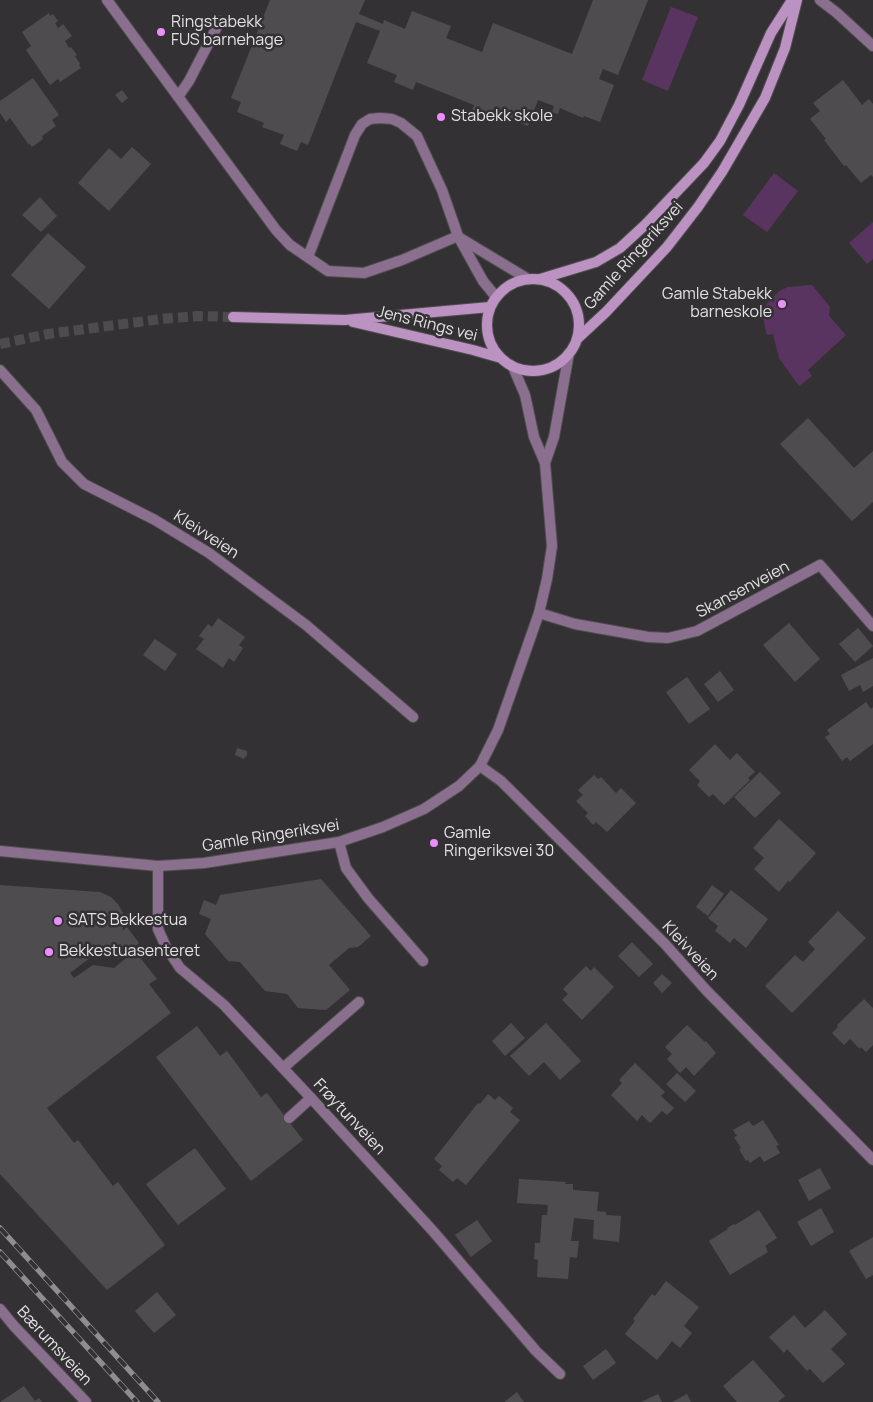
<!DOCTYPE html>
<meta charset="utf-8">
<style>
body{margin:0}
canvas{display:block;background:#343134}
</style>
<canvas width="873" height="1402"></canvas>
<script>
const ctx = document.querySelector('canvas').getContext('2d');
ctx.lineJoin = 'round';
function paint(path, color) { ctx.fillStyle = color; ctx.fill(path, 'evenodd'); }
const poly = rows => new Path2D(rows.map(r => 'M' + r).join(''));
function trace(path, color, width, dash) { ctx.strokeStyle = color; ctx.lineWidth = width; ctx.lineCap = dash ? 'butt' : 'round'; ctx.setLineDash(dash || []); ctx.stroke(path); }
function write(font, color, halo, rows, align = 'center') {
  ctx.font = font + ' Manrope,sans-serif'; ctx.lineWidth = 5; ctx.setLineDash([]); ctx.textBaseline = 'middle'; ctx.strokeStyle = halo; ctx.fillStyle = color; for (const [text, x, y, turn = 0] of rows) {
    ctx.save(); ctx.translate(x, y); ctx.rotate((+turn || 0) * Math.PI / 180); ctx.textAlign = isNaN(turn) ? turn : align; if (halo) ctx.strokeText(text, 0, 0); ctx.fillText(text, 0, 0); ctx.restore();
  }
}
const green = poly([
 [671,7,698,17,668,91,642,80],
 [774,173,798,191,767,232,743,215],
 [873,222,873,259,867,264,849,243],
 [812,285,830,307,829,316,846,335,808,370,812,376,799,386,779,358,773,334,767,335,761,310,779,291,788,287]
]);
const building = poly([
 [270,0,365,0,359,14,383,24,384,20,405,29,412,11,451,26,446,38,482,52,493,23,572,54,593,0,648,0,618,75,603,69,599,79,614,85,600,122,584,116,583,118,560,108,558,114,552,112,554,106,538,100,528,126,493,113,491,120,471,113,474,105,416,82,413,90,394,82,397,75,367,63,380,31,356,22,308,145,301,142,297,151,280,144,284,135,262,127,264,123,237,112,241,102,231,98],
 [49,13,50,16,53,14,58,21,55,23,58,28,63,24,72,36,65,41,69,48,71,47,77,55,75,56,80,64,79,65,81,68,60,82,58,79,50,85,26,50,31,46,22,32],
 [33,78,59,115,52,120,56,126,42,136,43,139,32,147,30,144,29,145,10,118,6,122,0,113,0,101],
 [843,80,862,105,869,99,873,104,873,177,871,175,861,183,846,165,844,166,824,140,826,139,810,119,820,111,813,103],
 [122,90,128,98,122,103,115,95],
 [132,147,151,164,109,211,78,183,109,148,121,159],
 [40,197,57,216,41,232,22,215],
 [48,233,86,267,49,309,11,275],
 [808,418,854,468,873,451,873,502,852,521,780,444],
 [218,618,245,637,239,645,243,648,234,662,229,658,223,668,196,649,204,639,199,636,208,624,212,627],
 [789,623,820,659,795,682,763,645],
 [858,628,873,646,855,662,839,644],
 [155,639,177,654,165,671,143,655],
 [873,658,873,686,863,692,860,685,849,691,841,675],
 [720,671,734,690,718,702,704,684],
 [687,677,710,709,689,724,666,692],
 [866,702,871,709,873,707,873,744,850,761,847,757,842,761,825,737,830,734,827,730],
 [715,744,730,760,737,753,755,772,748,778,750,780,724,805,713,794,709,797,697,785,700,781,689,770],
 [237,748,247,751,247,755,244,759,235,755],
 [760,772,781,793,755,818,734,797],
 [594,775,598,779,601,777,616,793,621,788,636,803,607,832,596,822,593,825,585,816,588,813,576,801,583,795,578,790],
 [779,819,816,853,790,882,788,881,779,892,754,869,764,858,753,848],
 [321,879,371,936,358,947,349,948,329,965,350,990,326,1010,298,1008,287,994,265,991,240,962,228,961,205,934,211,919,199,914,204,900,216,905,220,895],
 [0,885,100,892,111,897,118,904,123,913,125,921,122,931,127,927,139,943,118,959,107,945,70,973,74,978,93,965,114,968,135,951,157,979,149,984,171,1013,47,1108,74,1143,78,1140,113,1186,118,1182,165,1245,107,1290,0,1174],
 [712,885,724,894,708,916,696,907],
 [731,890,768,919,746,948,734,938,730,943,715,931,718,926,708,918],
 [838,911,866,938,792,1013,765,986,795,955,803,962,815,949,808,942],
 [632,942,653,964,639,977,618,956],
 [586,966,591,971,594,967,614,987,582,1020,562,1000,568,994,563,989],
 [662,974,672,983,662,993,653,983],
 [864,999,873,1008,873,1045,866,1052,861,1047,860,1049,850,1039,844,1045,832,1033,838,1027,837,1025],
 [511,1023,525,1038,505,1056,492,1041],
 [546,1023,581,1061,560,1080,544,1062,529,1076,510,1056],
 [687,1025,705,1042,706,1041,716,1053,694,1076,686,1067,680,1073,667,1059,672,1054,665,1047],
 [197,1026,220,1056,227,1051,261,1097,267,1093,303,1140,251,1181,156,1057],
 [635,1063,665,1092,661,1096,674,1108,667,1115,662,1111,650,1123,642,1115,637,1121,611,1095,622,1083,619,1080],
 [677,1073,696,1091,685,1102,666,1084],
 [488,1094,495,1100,499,1096,513,1108,510,1112,520,1120,466,1185,457,1178,453,1182,439,1170,442,1166,434,1159,478,1103,480,1104],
 [763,1120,779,1145,776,1146,780,1153,764,1162,760,1156,750,1163,748,1160,746,1161,739,1149,741,1148,734,1137,737,1136,733,1130,749,1121,753,1126],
 [195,1148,226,1189,178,1225,146,1184],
 [820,1168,831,1188,809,1201,798,1180],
 [519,1179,566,1182,565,1184,573,1184,573,1190,599,1192,597,1211,606,1212,606,1215,621,1216,619,1242,593,1239,594,1220,574,1218,571,1241,579,1241,577,1258,570,1257,568,1279,537,1277,538,1260,534,1259,535,1243,540,1243,542,1215,547,1215,548,1205,517,1203],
 [821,1208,834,1232,811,1246,797,1222],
 [759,1210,777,1238,765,1246,768,1252,730,1275,709,1241,728,1229,727,1228,734,1224,735,1225],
 [477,1220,492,1241,471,1257,455,1235],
 [873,1237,873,1275,866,1279,849,1251],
 [666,1281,699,1307,684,1326,692,1333,680,1348,672,1341,657,1360,625,1334,635,1321,633,1319,652,1294,655,1296],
 [157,1292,176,1315,154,1333,135,1311],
 [825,1310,847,1334,831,1349,845,1364,823,1383,810,1369,807,1371,787,1349,784,1353,769,1337,794,1315,805,1328],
 [606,1349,616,1363,593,1380,583,1366],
 [753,1360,785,1396,778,1402,737,1402,723,1386],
 [24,1386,35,1401,39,1398,42,1402,0,1402],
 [517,1392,524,1402,504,1402],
 [658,1394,662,1402,641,1402],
 [687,1394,691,1402,672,1402]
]);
const secondaryTunnel = poly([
 [0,344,48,334,161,319,198,316,233,317]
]);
const service = poly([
 [107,0,276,230,290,245,328,271,364,273,402,260,458,236],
 [178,97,189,81,220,21],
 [460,238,528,279],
 [308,257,355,135,362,124,370,119,380,118,392,119,401,123,417,136,442,190,458,236,483,281,496,297],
 [339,842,346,868,368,898,423,961],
 [283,1068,359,1002],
 [289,1118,311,1098]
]);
const minor = poly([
 [820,0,837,13,873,46],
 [0,370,36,410,62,462,84,484,155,520,209,553,306,625,413,717],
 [539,613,575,624,648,637,668,638,697,631,820,565,873,626],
 [480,766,501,781,665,944,706,990,873,1160],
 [158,866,158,929,166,947,180,968,224,1005,311,1098,432,1230,536,1351,560,1374],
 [0,1309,14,1326,86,1402]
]);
const tertiary = poly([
 [545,463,554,437,569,353],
 [0,851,158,866,204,863,339,842,383,827,424,809,459,786,480,766,498,730,539,613,547,579,552,546,545,463,534,437,525,395,513,367]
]);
const secondary = poly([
 [540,279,596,262,620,248,645,225,704,163,720,141,739,105,771,33,792,0],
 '487 325a46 46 0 1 1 92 0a46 46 0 1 1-92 0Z',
 [233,317,345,320,490,307],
 [353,322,473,350,501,358],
 [577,339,606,312,667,247,698,207,722,172,765,98,785,48,797,0]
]);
const rail = poly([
 [0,1228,158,1402],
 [0,1252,137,1402]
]);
const markers = [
 [161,32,5,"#eb8dfc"],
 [441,117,5,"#eb8dfc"],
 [782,304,5,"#eb8dfc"],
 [434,843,5,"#eb8dfc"],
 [58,921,5,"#eb8dfc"],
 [49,952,5,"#eb8dfc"]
];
const poiNames = [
 ["Ringstabekk",171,23],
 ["FUS barnehage",171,41],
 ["Stabekk skole",451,117],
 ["Gamle Stabekk",772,295,"right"],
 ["barneskole",772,313,"right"],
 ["Gamle",444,834],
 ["Ringeriksvei 30",444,852],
 ["SATS Bekkestua",68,921],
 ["Bekkestuasenteret",59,952]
];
const streetNames = [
 ["Gamle Ringeriksvei",634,256,-48],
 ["Jens Rings vei",427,324,14],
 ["Kleivveien",206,535,33],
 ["Skansenveien",743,590,-28],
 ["Gamle Ringeriksvei",271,836,-9],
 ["Kleivveien",690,951,47],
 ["Frøytunveien",349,1117,47],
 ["Bærumsveien",54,1346,47]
];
paint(green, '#593460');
paint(building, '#4f4c4f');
trace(secondaryTunnel, '#4e4b4e', 10, [10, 5]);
trace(service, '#504d50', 12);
trace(minor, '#504d50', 12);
trace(tertiary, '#504d50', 12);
trace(secondary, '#504d50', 12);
trace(service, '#8a708e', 10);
trace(minor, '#8a708e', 10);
trace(tertiary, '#8a708e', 10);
trace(secondary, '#bb92c2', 10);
trace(rail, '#8f8d8f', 5.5);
trace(rail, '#343134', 4, [11]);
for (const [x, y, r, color] of markers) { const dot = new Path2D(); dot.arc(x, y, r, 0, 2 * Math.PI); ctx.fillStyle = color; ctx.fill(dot); trace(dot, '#343134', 2); }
write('16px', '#e3e1e3', '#343134', poiNames, 'left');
write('16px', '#e3e1e3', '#343134', streetNames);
</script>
